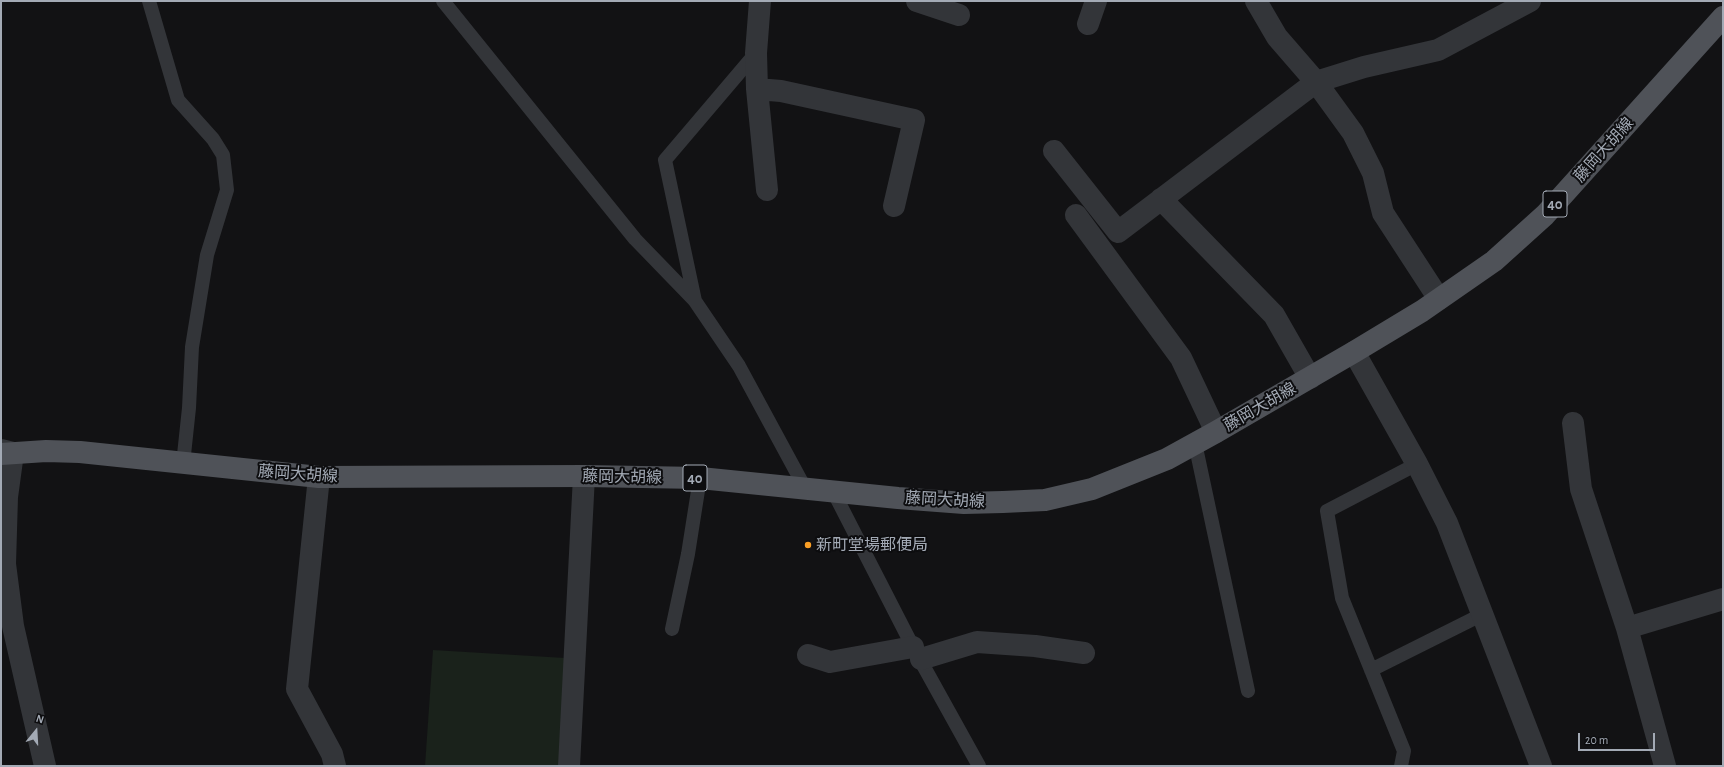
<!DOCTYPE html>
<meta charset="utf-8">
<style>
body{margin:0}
#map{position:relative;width:1724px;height:767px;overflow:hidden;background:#121214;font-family:"Alegreya Sans",sans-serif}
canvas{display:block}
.frame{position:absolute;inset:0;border:2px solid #a3aab5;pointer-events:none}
.north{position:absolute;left:16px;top:711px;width:40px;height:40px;-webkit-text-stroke:3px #0d0d0f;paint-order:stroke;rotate:18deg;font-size:11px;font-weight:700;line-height:16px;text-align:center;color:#a3aab5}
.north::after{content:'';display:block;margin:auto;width:14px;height:18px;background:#a3aab5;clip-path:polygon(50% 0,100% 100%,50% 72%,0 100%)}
.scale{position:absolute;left:1578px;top:733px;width:77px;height:18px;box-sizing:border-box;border:2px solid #a3aab5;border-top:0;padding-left:5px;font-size:12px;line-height:14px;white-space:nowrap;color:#a3aab5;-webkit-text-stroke:3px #0d0d0f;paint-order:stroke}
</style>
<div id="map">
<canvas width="1724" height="767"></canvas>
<div class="frame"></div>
<div class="north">N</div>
<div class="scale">20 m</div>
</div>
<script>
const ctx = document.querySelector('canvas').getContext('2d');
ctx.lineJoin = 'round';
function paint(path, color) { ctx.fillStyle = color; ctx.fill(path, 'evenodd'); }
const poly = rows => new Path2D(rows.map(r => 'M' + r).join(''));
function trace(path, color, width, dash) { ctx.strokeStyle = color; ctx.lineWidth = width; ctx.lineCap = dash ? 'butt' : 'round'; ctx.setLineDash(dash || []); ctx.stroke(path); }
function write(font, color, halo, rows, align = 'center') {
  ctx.font = font + ' "Alegreya Sans","Noto Sans JP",sans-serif'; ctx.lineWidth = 4; ctx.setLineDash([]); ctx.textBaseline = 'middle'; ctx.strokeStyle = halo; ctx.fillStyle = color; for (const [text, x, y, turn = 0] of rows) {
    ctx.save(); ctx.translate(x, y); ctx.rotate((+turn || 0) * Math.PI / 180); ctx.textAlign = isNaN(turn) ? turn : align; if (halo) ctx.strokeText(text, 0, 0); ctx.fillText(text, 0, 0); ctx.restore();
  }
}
const green = poly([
 [433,650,565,658,559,766,425,766]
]);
const lane = poly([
 [149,1,178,100,213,139,223,155,227,190,207,255,192,347,189,408,183,464],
 [443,1,635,239,695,301,739,366,805,488],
 [695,301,665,160,756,53],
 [1195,443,1248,691],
 [833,491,913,647,979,766],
 [672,629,688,554,700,478],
 [1371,670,1481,615],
 [1401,766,1404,751,1342,598,1327,511,1417,464]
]);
const street = poly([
 [760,1,756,53,757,89,767,190],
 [917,1,959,15],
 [1256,1,1277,37,1316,82,1353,133,1373,173,1383,213,1439,299],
 [1088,24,1096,1],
 [757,89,781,91,914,120,894,206],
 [1054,151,1118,232,1316,82,1364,67,1438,50,1530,1],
 [1161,199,1274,315,1310,378],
 [1076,215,1181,358,1216,432],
 [1354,352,1417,464,1447,523,1541,766],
 [1573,423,1581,489,1627,628,1665,766],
 [1,450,13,453,7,497,5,564,13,626,45,766],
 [319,477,297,689,332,754,335,766],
 [1627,628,1723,599],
 [808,655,830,662,913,647],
 [921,659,977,642,1035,646,1084,653],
 [569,766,584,476]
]);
const primary = poly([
 [1,454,46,451,80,452,319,477,584,476,700,478,898,498,964,503,1003,502,1045,500,1092,489,1167,459,1216,432,1354,352,1422,311,1494,261,1545,215,1723,17]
]);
const markers = [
 [808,545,4,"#f99e25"]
];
const shields = [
 [1555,204,24],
 [695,478,24]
];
const shieldNames = [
 ["40",1555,204],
 ["40",695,478]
];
const streetNames = [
 ["藤岡大胡線",1604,150,-48],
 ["藤岡大胡線",1260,407,-30],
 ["藤岡大胡線",298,474,4],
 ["藤岡大胡線",622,477,1],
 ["藤岡大胡線",945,500,3]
];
const poiNames = [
 ["新町堂場郵便局",816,545]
];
paint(green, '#1a221b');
trace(lane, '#333539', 14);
trace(street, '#333539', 22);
trace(primary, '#4f5258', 22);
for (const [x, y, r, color] of markers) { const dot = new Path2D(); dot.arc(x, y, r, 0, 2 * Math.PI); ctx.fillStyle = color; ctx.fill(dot); trace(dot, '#0d0d0f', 1.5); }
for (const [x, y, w] of shields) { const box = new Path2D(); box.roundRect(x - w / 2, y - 13, w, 26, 3); ctx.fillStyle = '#0d0d0f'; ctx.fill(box); trace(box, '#a3aab5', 1); }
write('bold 15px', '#a3aab5', null, shieldNames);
write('16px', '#a3aab5', '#0d0d0f', streetNames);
write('16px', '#a3aab5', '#0d0d0f', poiNames, 'left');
</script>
